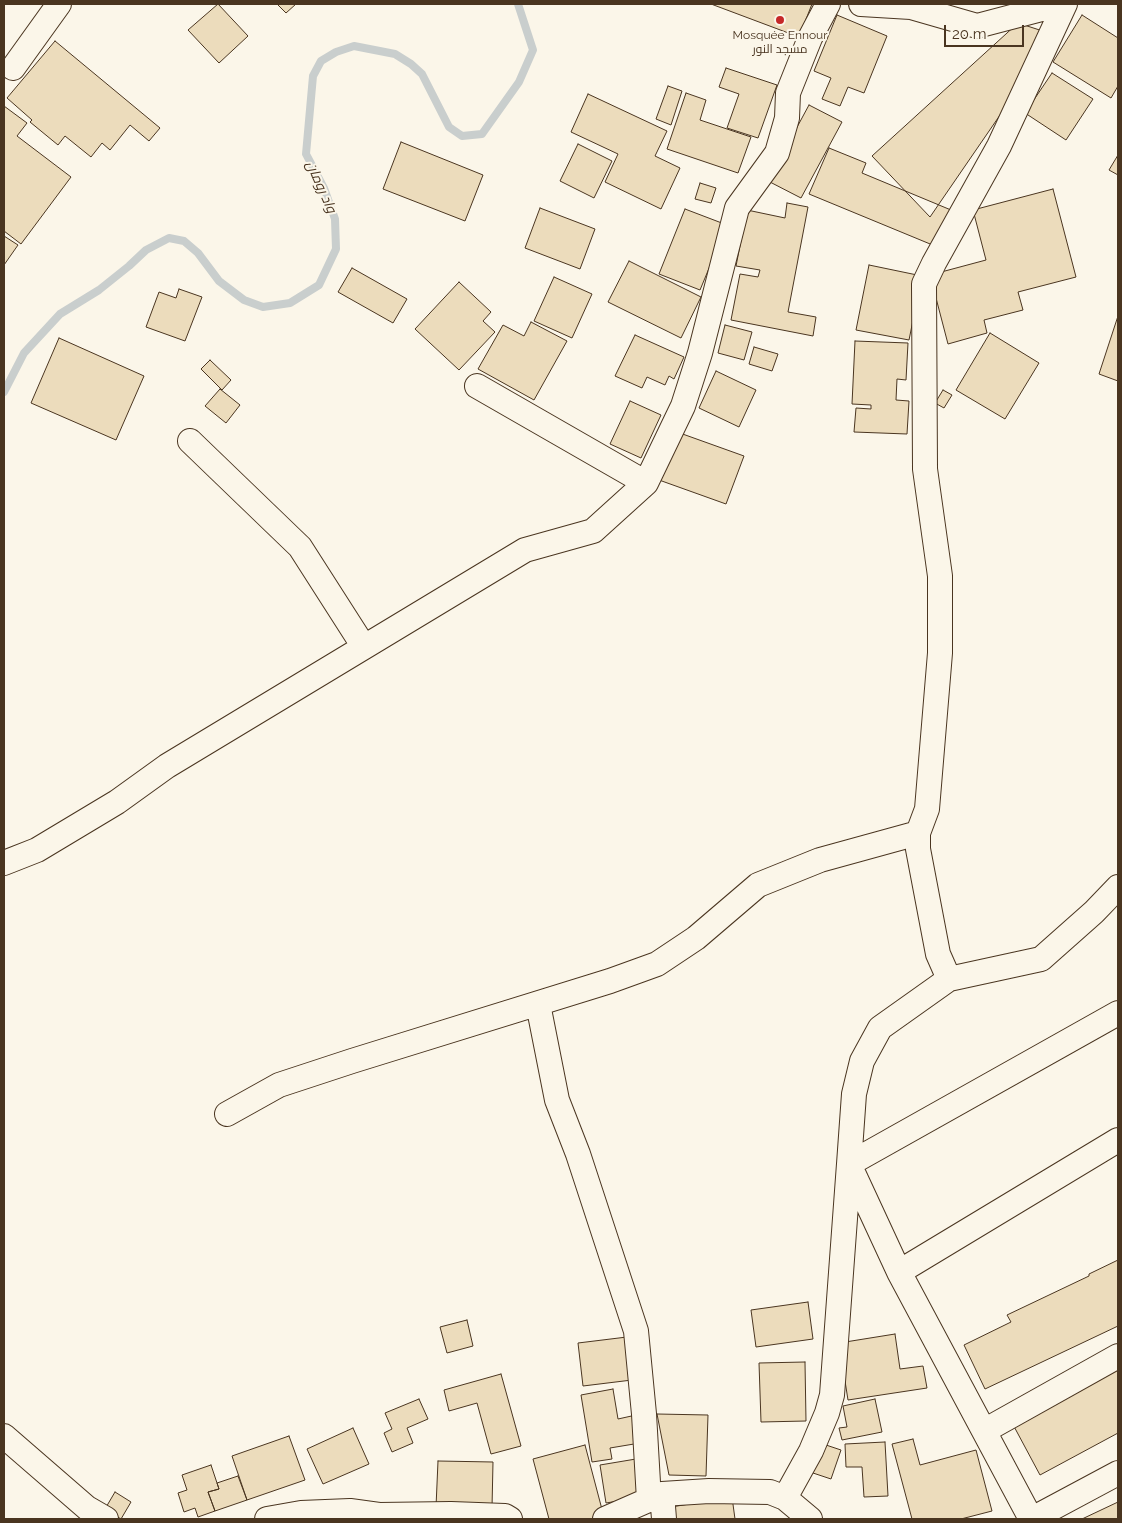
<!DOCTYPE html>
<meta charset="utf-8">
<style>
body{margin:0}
#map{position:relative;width:1122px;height:1523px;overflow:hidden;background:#fbf6e9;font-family:Raleway,sans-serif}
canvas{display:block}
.frame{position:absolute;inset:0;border:5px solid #4a3520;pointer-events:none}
.scale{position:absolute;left:944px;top:25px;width:80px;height:22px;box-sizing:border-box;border:2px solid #4a3520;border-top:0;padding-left:6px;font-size:15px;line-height:18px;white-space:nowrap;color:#4a3520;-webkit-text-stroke:4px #fbf6e9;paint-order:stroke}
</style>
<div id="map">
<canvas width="1122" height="1523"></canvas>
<div class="frame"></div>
<div class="scale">20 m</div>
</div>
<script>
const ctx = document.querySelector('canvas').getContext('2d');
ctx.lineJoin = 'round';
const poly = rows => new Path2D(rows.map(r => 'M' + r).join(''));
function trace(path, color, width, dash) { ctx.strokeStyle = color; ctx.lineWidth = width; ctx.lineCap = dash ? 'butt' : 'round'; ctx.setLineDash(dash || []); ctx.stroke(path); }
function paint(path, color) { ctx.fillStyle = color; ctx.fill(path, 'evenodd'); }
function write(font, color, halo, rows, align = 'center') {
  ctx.font = font + ' Raleway,Cairo,sans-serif'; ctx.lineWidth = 4; ctx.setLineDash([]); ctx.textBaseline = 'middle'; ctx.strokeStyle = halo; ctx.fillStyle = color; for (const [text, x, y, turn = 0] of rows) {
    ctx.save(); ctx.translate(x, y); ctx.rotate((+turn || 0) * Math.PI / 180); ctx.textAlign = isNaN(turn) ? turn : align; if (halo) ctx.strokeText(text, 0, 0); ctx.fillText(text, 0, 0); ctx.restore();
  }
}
const stream = poly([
 [4,392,24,353,60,314,99,290,129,266,146,250,169,238,184,241,198,253,219,281,244,300,263,307,290,303,319,285,336,249,335,219,324,188,306,154,313,76,321,61,336,52,354,46,395,54,411,64,422,74,449,127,462,136,482,134,519,82,533,50,518,4]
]);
const building = poly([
 [218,4,248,36,219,63,188,30,218,4],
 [277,4,296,4,286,13,277,4],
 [711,4,812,4,799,37,711,4],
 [837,15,887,36,864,93,848,87,840,106,822,99,831,78,814,71,837,15],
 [1082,15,1118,38,1118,86,1111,98,1053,62,1082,15],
 [1018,23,1055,35,930,217,872,156,1018,23],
 [55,41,160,128,149,141,130,125,110,150,102,143,91,157,65,136,58,145,30,122,32,120,7,98,55,41],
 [726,68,777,85,758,138,727,128,739,94,719,87,726,68],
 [1052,73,1093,99,1066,140,1025,113,1052,73],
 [668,86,682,91,671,125,656,119,668,86],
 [686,93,706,100,700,120,751,137,738,173,667,149,686,93],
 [588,94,667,131,655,156,680,168,661,209,605,182,618,154,571,132,588,94],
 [809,105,842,122,801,198,768,181,809,105],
 [4,106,27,123,17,136,71,177,21,244,4,231,4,106],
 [401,142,483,175,465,221,383,189,401,142],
 [578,144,612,161,594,198,560,181,578,144],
 [829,148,866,163,862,173,951,210,935,246,809,194,829,148],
 [1118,155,1118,175,1109,170,1118,155],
 [700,183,716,188,711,203,695,199,700,183],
 [1053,189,1076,277,1018,292,1023,310,984,320,987,333,948,344,930,275,986,260,973,210,1053,189],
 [787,203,808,207,788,312,816,317,813,336,731,320,740,274,758,277,760,270,736,266,747,210,785,218,787,203],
 [540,208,595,229,580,269,525,248,540,208],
 [685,209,727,225,700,290,659,274,685,209],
 [4,236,18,245,4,265,4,236],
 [629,261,701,297,681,338,608,302,629,261],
 [869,265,922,276,909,340,856,330,869,265],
 [352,268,407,299,393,323,338,292,352,268],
 [554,277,592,294,572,338,534,321,554,277],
 [459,282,491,312,483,321,495,332,459,370,415,329,459,282],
 [179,289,202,297,185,341,146,327,159,292,176,298,179,289],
 [1118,316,1118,381,1099,374,1118,316],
 [531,322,567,341,534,400,478,369,503,325,524,336,531,322],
 [725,325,752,332,744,360,718,353,725,325],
 [990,333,1039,363,1005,419,956,390,990,333],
 [635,335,684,357,674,379,669,376,665,385,647,377,642,388,615,376,635,335],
 [59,338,144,376,116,440,31,403,59,338],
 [855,341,908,343,906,380,897,379,896,400,909,401,907,434,854,432,856,408,871,409,871,405,852,404,855,341],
 [754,347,778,354,772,371,749,364,754,347],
 [210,360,231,380,222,390,201,369,210,360],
 [716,371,756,390,739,427,699,408,716,371],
 [220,389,240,405,226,423,205,406,220,389],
 [943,390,952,395,944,408,935,403,943,390],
 [630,401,661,415,641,458,610,444,630,401],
 [677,432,744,456,726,504,659,480,677,432],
 [1118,1260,1118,1326,985,1389,964,1345,1011,1322,1007,1315,1089,1276,1089,1274,1118,1260],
 [808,1302,813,1339,756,1347,751,1310,808,1302],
 [467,1320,473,1346,447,1353,440,1327,467,1320],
 [895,1334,900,1369,923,1366,927,1388,848,1400,839,1343,895,1334],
 [627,1337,632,1380,583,1386,578,1343,627,1337],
 [805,1362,806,1421,761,1422,759,1363,805,1362],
 [1118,1362,1118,1433,1040,1475,1010,1419,1118,1362],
 [501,1374,521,1446,491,1454,477,1403,449,1411,444,1390,501,1374],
 [613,1389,618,1419,636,1415,640,1443,610,1448,612,1459,592,1462,581,1395,613,1389],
 [419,1399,428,1419,407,1428,413,1443,392,1452,384,1433,392,1429,385,1413,419,1399],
 [875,1399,882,1432,842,1440,839,1428,847,1427,843,1406,875,1399],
 [657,1414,708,1415,706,1476,669,1475,657,1414],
 [353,1428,369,1464,323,1484,307,1449,353,1428],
 [289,1436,305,1480,247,1500,232,1456,289,1436],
 [913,1439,920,1465,976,1450,992,1511,961,1519,912,1519,892,1444,913,1439],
 [885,1442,888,1496,864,1497,862,1467,846,1467,845,1444,885,1442],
 [820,1443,841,1450,831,1479,810,1472,820,1443],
 [585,1445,604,1517,597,1519,549,1519,533,1459,585,1445],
 [642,1458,648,1496,606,1503,600,1465,642,1458],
 [438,1461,493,1462,492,1508,436,1507,438,1461],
 [211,1465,219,1489,208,1492,215,1511,198,1517,195,1508,184,1512,178,1493,187,1490,182,1475,211,1465],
 [238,1476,247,1500,215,1511,208,1492,219,1489,217,1483,238,1476],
 [115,1492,131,1502,121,1519,105,1509,115,1492],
 [732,1497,735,1519,672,1519,671,1507,732,1497],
 [1118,1502,1118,1519,1082,1519,1118,1502]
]);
const minor = poly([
 [861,4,911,7,977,26,1061,4],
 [13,68,59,4],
 [477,386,646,483],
 [190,441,300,547,364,647],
 [4,863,37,850,117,802,167,766,525,550,593,531,646,483,683,406,700,353,737,208,777,153,787,118,788,93,810,38,828,4],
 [949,979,1041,959,1094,912,1118,887],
 [538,1004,557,1100,578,1154,636,1331,644,1414,649,1500],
 [227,1114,279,1085,352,1061,610,981,657,964,696,938,758,885,820,860,918,833],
 [899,1272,1118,1140],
 [984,1431,1118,1356],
 [4,1436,87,1508,106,1519],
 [662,1494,664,1519],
 [785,1498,811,1451,827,1413,832,1395,849,1164,1118,1013],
 [267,1519,301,1513,350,1511,379,1515,451,1514,505,1516,510,1519],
 [605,1519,662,1494,709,1491,770,1492,785,1498,810,1519],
 [1031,1519,899,1272,849,1164,854,1094,862,1061,880,1028,949,979,938,954,918,849,918,833,927,809,940,653,940,576,925,469,924,284,934,263,999,146,1065,4],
 [1032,1519,1118,1473]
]);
const markers = [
 [780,20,5,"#c62828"]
];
const poiNames = [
 ["Mosquée Ennour",780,35],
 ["مسجد النور",780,49]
];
const waterNames = [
 ["واد رومان",321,187,66]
];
trace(stream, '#c9cecd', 8);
paint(building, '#ecdcbc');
trace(building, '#4a3520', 1);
trace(minor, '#4a3520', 26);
trace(minor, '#fbf6e9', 24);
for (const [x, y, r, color] of markers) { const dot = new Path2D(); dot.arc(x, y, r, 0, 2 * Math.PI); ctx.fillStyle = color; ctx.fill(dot); trace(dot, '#fbf6e9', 2); }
write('12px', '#4a3520', '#fbf6e9', poiNames);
write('italic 14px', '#4a3520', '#fbf6e9', waterNames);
</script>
